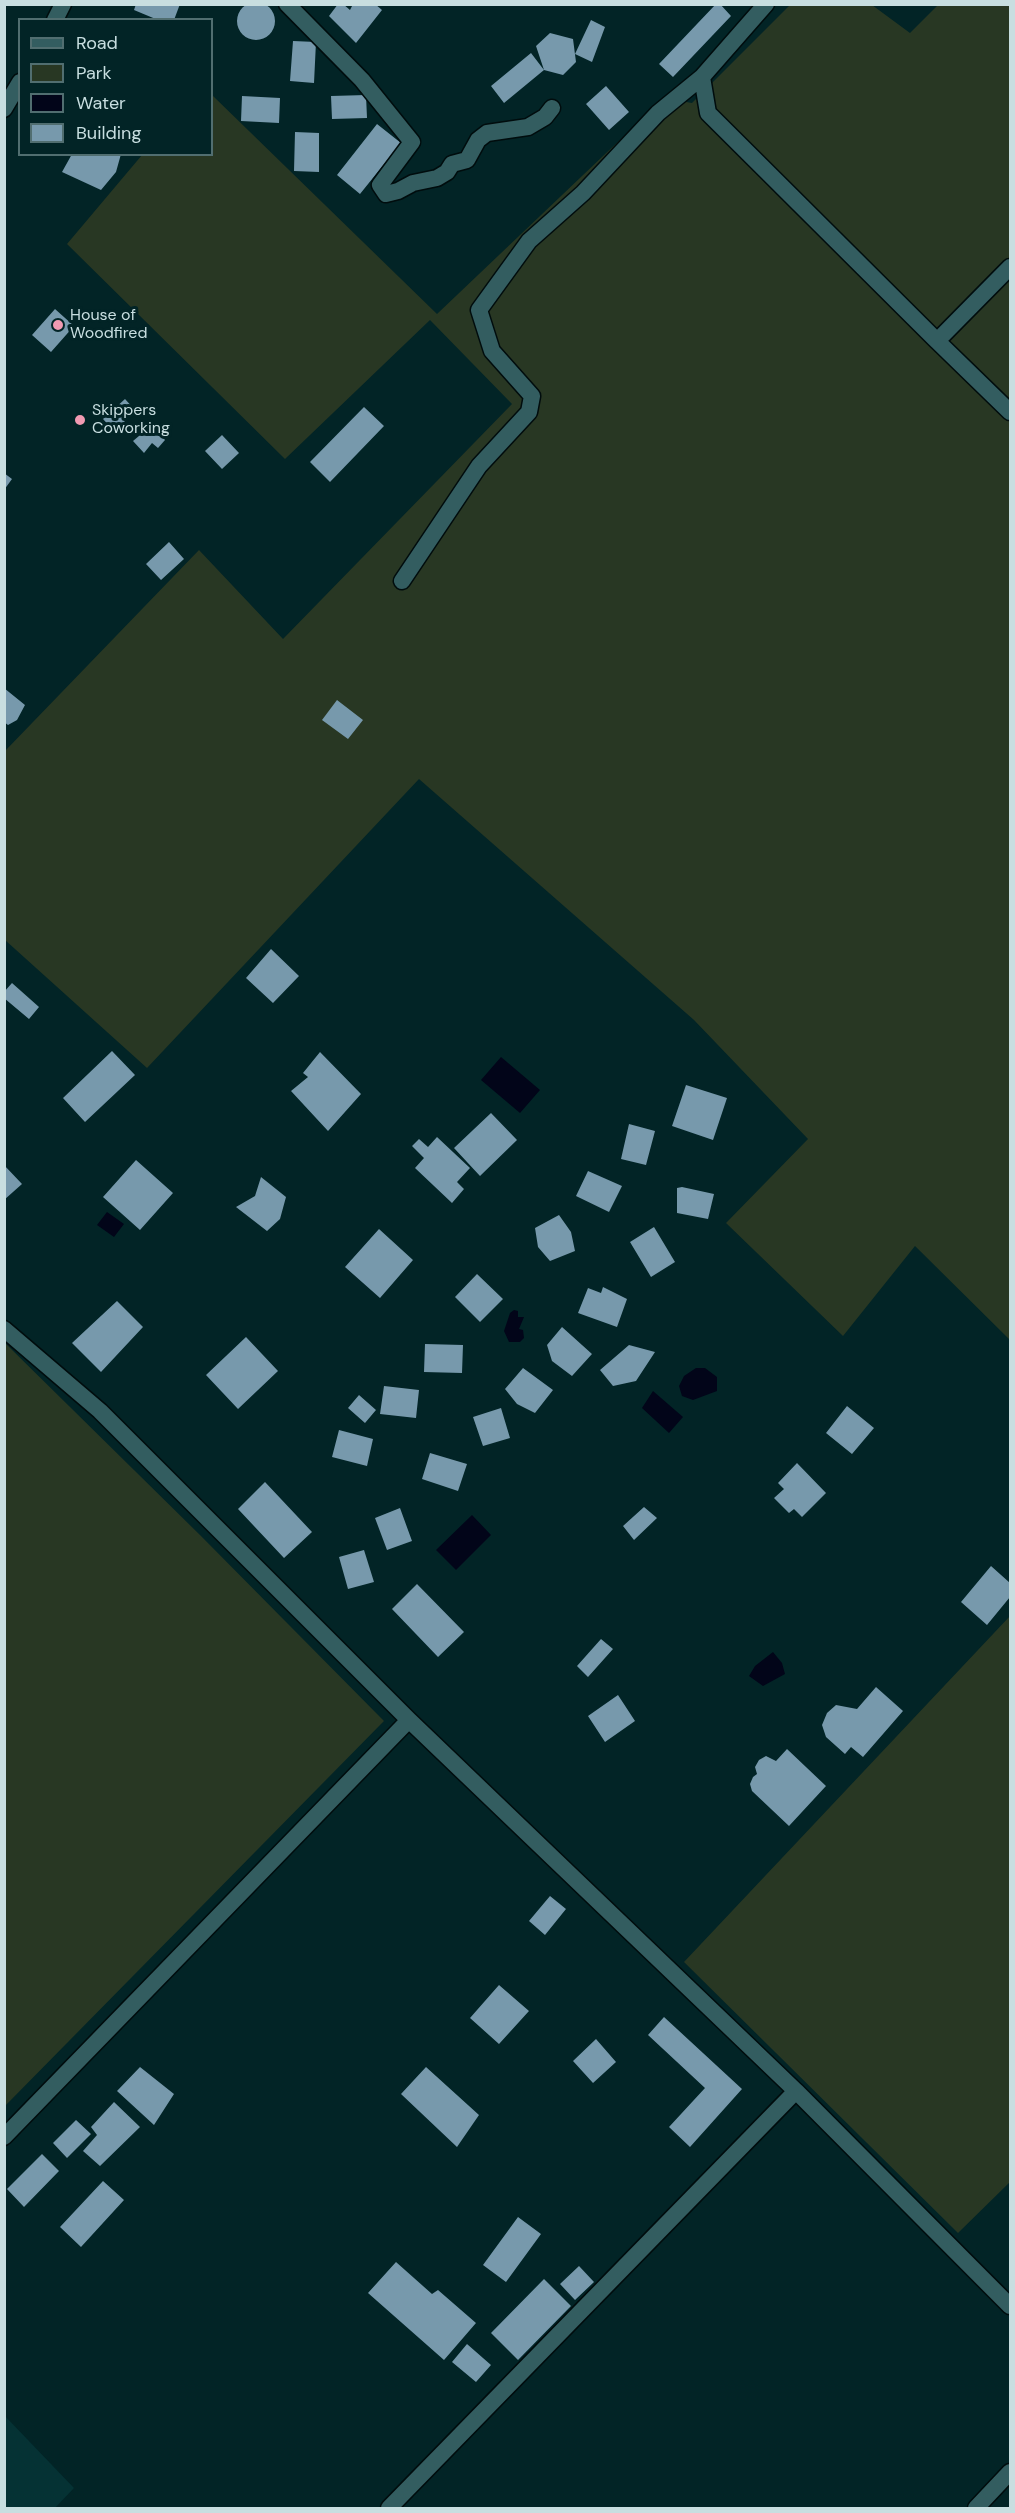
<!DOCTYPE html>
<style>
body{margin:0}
#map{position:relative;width:1015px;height:2513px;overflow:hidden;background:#022426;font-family:"DM Sans",sans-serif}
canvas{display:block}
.frame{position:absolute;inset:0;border:6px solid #c8dee0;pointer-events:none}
.legend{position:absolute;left:18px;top:18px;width:195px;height:138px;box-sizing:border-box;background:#022426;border:2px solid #516e70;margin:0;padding:8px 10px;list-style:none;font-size:18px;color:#c8dee0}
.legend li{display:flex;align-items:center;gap:12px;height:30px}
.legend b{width:30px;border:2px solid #516e70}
</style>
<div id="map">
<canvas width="1015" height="2513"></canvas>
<div class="frame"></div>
<ul class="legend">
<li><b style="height:8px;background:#335d60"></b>Road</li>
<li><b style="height:16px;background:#283723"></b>Park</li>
<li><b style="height:16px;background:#020519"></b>Water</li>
<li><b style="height:16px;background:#7799ac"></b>Building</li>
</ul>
</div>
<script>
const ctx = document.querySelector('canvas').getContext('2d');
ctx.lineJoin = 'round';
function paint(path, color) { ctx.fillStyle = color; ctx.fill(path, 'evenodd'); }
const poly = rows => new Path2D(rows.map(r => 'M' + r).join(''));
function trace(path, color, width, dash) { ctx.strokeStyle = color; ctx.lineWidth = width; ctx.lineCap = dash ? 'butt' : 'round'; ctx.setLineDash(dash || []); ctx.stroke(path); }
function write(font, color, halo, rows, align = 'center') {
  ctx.font = font + ' "DM Sans",sans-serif'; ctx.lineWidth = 6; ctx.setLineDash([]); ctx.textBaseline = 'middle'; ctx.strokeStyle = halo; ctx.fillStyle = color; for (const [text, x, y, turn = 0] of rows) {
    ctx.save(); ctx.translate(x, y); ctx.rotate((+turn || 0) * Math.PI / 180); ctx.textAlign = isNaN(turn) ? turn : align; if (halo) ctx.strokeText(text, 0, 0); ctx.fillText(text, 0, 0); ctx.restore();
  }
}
const built = poly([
 [4,2415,74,2488,55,2508,5,2508]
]);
const green = poly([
 [790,5,872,5,910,33,938,5,1010,5,1010,1340,915,1246,843,1336,726,1223,808,1139,694,1020,419,779,147,1068,5,940,5,751,199,550,283,639,512,404,430,320,285,459,67,244,142,155,212,154,212,95,437,314,664,98,692,103],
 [4,1342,200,1535,384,1721,5,2106],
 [1010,1616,1010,2182,958,2233,684,1962]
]);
const water = poly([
 [501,1057,540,1090,520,1113,481,1080],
 [107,1212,124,1224,114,1237,97,1225],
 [514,1310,518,1311,518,1317,524,1317,519,1329,523,1330,524,1338,520,1342,509,1342,504,1331,510,1313],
 [696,1368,705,1368,717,1377,717,1391,693,1400,682,1396,679,1386,684,1376],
 [653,1391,683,1417,669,1433,642,1408],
 [472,1515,491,1535,456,1570,436,1550],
 [773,1652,782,1663,785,1674,763,1686,749,1676,755,1666]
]);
const building = poly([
 '237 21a19 19 0 1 1 38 0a19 19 0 1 1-38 0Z',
 [136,4,180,4,174,20,158,20,134,10],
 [338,4,343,4,350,10,353,4,375,4,382,10,356,43,329,16],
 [716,4,720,4,731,16,673,77,659,64],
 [591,20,605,27,592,62,575,54],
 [550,33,573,39,576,62,563,75,544,70,536,46],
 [293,41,316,42,314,83,290,81],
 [531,53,544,70,504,103,491,86],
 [606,86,629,112,609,130,586,104],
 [366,95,367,118,332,119,331,96],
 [242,96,280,98,279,123,241,121],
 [377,124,401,143,360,194,337,175],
 [295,132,319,133,319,172,294,171],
 [72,154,121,154,116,172,101,190,62,172],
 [55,309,74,326,51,352,32,335],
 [125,399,136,411,114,431,103,419],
 [364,407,384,426,330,482,310,462],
 [152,425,165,440,158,448,152,443,144,453,133,441],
 [222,435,239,453,222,469,205,451],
 [4,473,12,479,4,490],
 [169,542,184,559,161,580,146,564],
 [4,688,25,705,17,720,8,725,4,722],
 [337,700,363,720,348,739,322,720],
 [271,949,299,976,273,1003,246,978],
 [12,983,39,1007,29,1019,4,998,4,992],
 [112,1051,135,1075,85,1122,63,1098],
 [320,1052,361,1094,328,1131,291,1091,308,1077,303,1073],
 [686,1085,727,1098,713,1140,672,1126],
 [491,1113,517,1140,480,1176,454,1148],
 [629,1124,655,1131,646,1165,621,1159],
 [437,1137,470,1168,457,1182,464,1189,452,1203,415,1168,424,1158,412,1146,419,1139,428,1147],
 [136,1160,173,1193,140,1230,103,1197],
 [4,1165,22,1184,4,1200],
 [588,1171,622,1186,609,1212,576,1196],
 [261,1177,286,1197,280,1219,267,1231,236,1207,255,1196],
 [682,1187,714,1194,708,1219,677,1213,677,1188],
 [559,1215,571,1232,575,1251,550,1261,538,1247,535,1228],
 [654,1227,675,1262,651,1277,630,1242],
 [379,1229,413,1260,380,1298,345,1267],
 [477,1274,503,1299,480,1322,455,1297],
 [603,1287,627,1299,617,1327,578,1313,588,1288,601,1293],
 [117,1301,143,1327,101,1372,72,1343],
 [562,1327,592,1354,572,1376,552,1361,547,1345],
 [246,1337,278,1371,238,1409,206,1375],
 [425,1344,463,1345,462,1373,424,1372],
 [629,1345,655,1352,636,1381,613,1386,600,1370],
 [523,1368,553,1390,535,1413,517,1404,505,1389],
 [384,1386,419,1390,416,1418,380,1414],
 [359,1395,376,1410,365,1423,348,1408],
 [847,1406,874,1428,852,1454,826,1433],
 [501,1408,510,1438,483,1446,473,1417],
 [339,1430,373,1439,367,1466,332,1457],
 [430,1453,467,1464,458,1491,422,1479],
 [797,1463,826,1493,802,1517,794,1509,789,1513,774,1498,784,1489,778,1483],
 [265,1482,312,1532,284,1558,238,1509],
 [644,1507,657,1518,634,1540,623,1526],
 [400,1508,412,1541,387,1550,375,1518],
 [364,1550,374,1582,348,1589,339,1557],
 [991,1566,1010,1583,1010,1597,987,1625,961,1602],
 [417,1584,464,1632,438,1657,392,1609],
 [601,1639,613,1649,588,1677,577,1666],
 [876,1687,903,1711,863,1757,851,1747,845,1754,826,1737,822,1725,827,1713,836,1705,857,1709],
 [618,1695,635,1721,605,1742,588,1716],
 [787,1749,826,1786,789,1826,752,1791,750,1784,753,1777,757,1774,755,1767,759,1760,766,1756,776,1761],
 [550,1896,566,1909,545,1935,529,1921],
 [499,1985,529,2011,499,2044,470,2018],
 [664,2017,742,2089,690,2147,669,2127,705,2088,648,2035],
 [596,2039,616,2062,593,2083,573,2061],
 [140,2067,174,2094,154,2125,117,2091],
 [426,2067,479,2115,457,2147,401,2094],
 [114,2102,140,2127,100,2166,83,2151,97,2135,91,2127],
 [76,2120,91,2134,67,2158,53,2143],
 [42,2154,59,2171,24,2207,7,2189],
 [103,2181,124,2200,81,2247,60,2227],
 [518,2217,541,2234,506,2282,483,2265],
 [396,2262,432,2294,438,2290,476,2323,444,2360,368,2293],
 [579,2266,594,2282,575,2300,560,2284],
 [544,2279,571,2306,518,2360,491,2333],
 [467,2344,491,2365,476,2382,452,2362]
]);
const minor = poly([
 [287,4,362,80,412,142,380,185,386,194,398,191,413,183,437,178,447,172,452,164,467,160,478,140,487,133,528,127,545,117,552,108],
 [55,20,63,4],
 [702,77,708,113,937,341],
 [4,109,20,82],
 [1010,267,937,341,1010,412],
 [402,581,479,466,529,412,532,396,492,351,479,310,529,241,583,193,658,113,702,77,766,4],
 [4,1329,100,1411,409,1720,796,2091,1010,2306],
 [4,2137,409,1720],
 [389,2508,796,2091],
 [976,2508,1010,2472]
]);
const markers = [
 [58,325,6,"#f19ab2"],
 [80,420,6,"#f19ab2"]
];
const poiNames = [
 ["House of",70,316],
 ["Woodfired",70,334],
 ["Skippers",92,411],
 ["Coworking",92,429]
];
paint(built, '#053234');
paint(green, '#283723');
paint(water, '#020519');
paint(building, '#7799ac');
trace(minor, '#000c0d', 19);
trace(minor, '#335d60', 16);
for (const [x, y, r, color] of markers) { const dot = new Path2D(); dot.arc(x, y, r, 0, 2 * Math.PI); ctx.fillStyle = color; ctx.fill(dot); trace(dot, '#022426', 2); }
write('16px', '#c8dee0', '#022426', poiNames, 'left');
</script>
